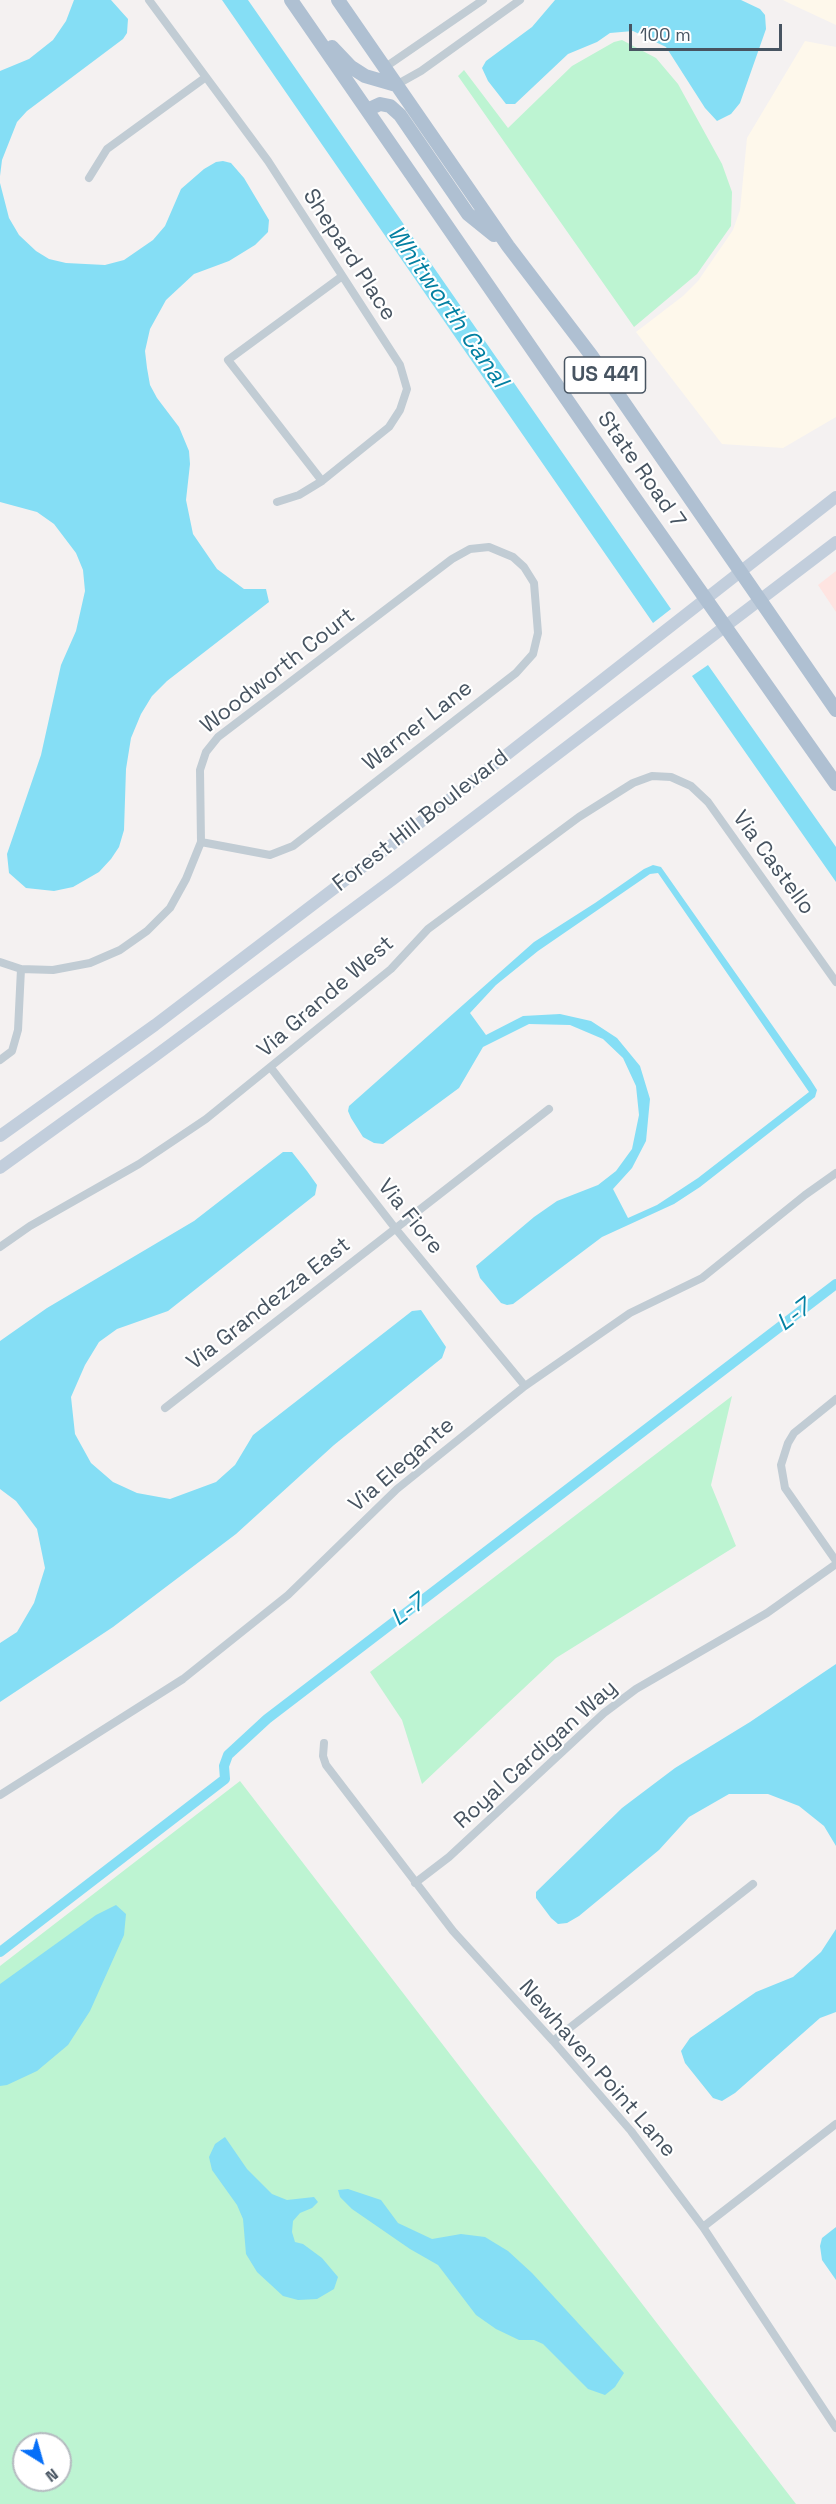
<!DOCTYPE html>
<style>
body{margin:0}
#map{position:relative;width:836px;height:2504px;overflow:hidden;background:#f4f1f1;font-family:"Space Grotesk",sans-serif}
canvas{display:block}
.north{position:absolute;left:12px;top:2432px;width:60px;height:60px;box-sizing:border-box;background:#fff;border:2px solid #b5bbc0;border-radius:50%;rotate:143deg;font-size:16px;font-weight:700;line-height:24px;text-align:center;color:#475461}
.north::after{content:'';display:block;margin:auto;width:21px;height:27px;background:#066ff8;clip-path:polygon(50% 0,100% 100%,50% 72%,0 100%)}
.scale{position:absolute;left:629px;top:24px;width:153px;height:27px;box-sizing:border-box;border:3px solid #475461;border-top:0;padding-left:8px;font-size:18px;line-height:21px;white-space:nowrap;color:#475461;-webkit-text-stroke:4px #fff;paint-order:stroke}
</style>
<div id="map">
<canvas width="836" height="2504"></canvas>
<div class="north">N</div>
<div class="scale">100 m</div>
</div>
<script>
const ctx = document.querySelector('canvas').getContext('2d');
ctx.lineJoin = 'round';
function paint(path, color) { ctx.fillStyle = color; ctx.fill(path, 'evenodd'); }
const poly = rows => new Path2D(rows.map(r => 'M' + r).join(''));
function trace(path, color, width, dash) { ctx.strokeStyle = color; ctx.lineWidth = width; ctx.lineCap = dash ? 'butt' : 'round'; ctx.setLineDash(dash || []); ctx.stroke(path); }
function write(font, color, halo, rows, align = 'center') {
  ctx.font = font + ' "Space Grotesk",sans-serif'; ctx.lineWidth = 4.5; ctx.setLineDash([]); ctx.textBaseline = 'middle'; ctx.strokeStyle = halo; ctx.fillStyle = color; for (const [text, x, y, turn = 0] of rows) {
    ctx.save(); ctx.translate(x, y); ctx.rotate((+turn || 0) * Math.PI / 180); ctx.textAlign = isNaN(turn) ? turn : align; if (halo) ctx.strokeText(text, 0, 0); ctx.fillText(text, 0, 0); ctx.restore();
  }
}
const commercial = poly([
 [783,0,836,0,836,25,791,4],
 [805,41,836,47,836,417,783,448,722,444,636,332,683,296,698,281,733,230,740,210,747,138]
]);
const medical = poly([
 [836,571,836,612,818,585]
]);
const green = poly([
 [622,40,656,58,678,84,722,164,732,192,731,226,697,274,634,327,458,76,464,70,508,128,572,66,614,42],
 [732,1396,711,1485,736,1546,556,1658,422,1784,402,1720,370,1672],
 [240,1781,796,2504,0,2504,0,1966],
 [24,2444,60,2444,60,2480,24,2480]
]);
const water = poly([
 [74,0,111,0,128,19,127,33,123,39,27,111,17,122,2,160,0,176,0,71,29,59,53,40,66,21],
 [222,0,248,0,671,609,653,623],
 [555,0,741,0,760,9,765,15,766,29,740,103,731,114,717,121,705,108,666,47,633,31,610,33,597,42,568,54,515,104,506,104,488,81,482,68,486,61,532,27],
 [223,161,231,163,244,178,269,220,268,232,255,245,229,261,194,274,166,300,150,329,145,351,147,368,150,385,157,398,179,427,189,451,190,464,186,500,193,534,217,569,244,589,266,589,269,602,167,681,152,696,141,714,131,738,126,769,124,830,119,847,111,859,99,872,73,887,54,891,26,888,9,873,7,854,41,755,61,665,76,631,85,591,83,570,76,553,54,524,37,512,0,502,0,183,9,218,19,235,36,251,49,259,66,263,105,265,124,260,153,240,165,226,181,189,204,169,216,162],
 [708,665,836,847,836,882,692,676],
 [653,865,661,867,810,1079,817,1090,815,1097,700,1187,674,1204,602,1237,513,1304,507,1305,501,1303,480,1278,476,1266,534,1217,557,1201,598,1185,616,1171,632,1149,639,1115,636,1086,623,1058,603,1039,570,1025,529,1024,483,1047,459,1088,383,1144,374,1143,363,1137,351,1118,348,1111,349,1106,534,942,595,903,644,869],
 [658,873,809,1092,698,1178,657,1205,628,1218,613,1189,632,1168,646,1141,650,1099,640,1066,617,1038,591,1021,560,1014,523,1016,486,1035,470,1013,496,985,538,951,650,874],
 [283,1152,292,1152,307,1171,317,1185,315,1195,168,1311,117,1329,99,1342,85,1365,71,1397,75,1434,91,1463,113,1482,137,1493,170,1499,216,1482,235,1465,253,1435,412,1311,421,1310,446,1347,442,1358,334,1445,236,1534,113,1627,0,1702,0,1643,17,1632,34,1603,45,1568,37,1529,16,1501,0,1489,0,1341,47,1308,194,1221],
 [836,1664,836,1846,824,1826,799,1806,768,1794,729,1794,689,1817,659,1850,579,1916,567,1923,558,1924,551,1918,536,1898,536,1892,622,1808,675,1768,750,1722],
 [116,1905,126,1914,124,1935,90,2011,68,2045,37,2071,7,2085,0,2086,0,1984,96,1915],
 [836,1929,836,2012,820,2018,735,2093,722,2101,713,2098,685,2063,681,2051,690,2038,756,1992,793,1977,821,1952],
 [225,2137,247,2169,272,2194,287,2200,314,2197,318,2202,312,2208,300,2213,293,2221,292,2232,295,2242,303,2244,322,2258,338,2277,334,2289,317,2299,298,2300,283,2296,257,2272,246,2254,243,2219,237,2205,212,2170,209,2157,215,2144],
 [348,2189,381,2200,398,2223,432,2239,461,2234,485,2237,508,2251,532,2273,624,2373,615,2387,605,2395,588,2389,543,2344,534,2340,519,2340,496,2329,476,2315,438,2265,410,2249,352,2209,340,2197,338,2190],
 [836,2227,836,2280,822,2260,820,2246,822,2238]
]);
const canal = poly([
 [0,1952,225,1779,224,1766,228,1755,267,1719,836,1284]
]);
const street = poly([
 [149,0,268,161,400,365,407,389,400,410,389,427,322,481,299,495,277,502],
 [384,68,483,0],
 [396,85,421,71,520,0],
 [89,178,107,149,206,77],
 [322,481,228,360,341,277],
 [0,962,21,969,53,970,90,963,120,950,147,931,170,908,186,879,201,842,200,770,206,752,218,737,452,559,470,549,489,547,513,557,524,567,534,583,538,633,533,654,516,673,293,846,270,855,201,842],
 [0,1060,12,1051,18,1030,21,969],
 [271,1068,395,1228,525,1386],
 [0,1247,30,1226,139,1164,206,1119,391,969,428,929,579,817,633,783,652,776,671,777,691,786,708,802,836,982],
 [836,1399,794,1433,788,1443,781,1465,785,1488,836,1561],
 [165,1408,549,1109],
 [324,1743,323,1756,326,1765,453,1931,553,2041,631,2131,703,2227,836,2428],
 [0,1795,183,1679,288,1595,397,1489,525,1386,630,1313,702,1278,805,1195,836,1173],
 [415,1883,449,1857,604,1713,636,1689,767,1613,836,1564],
 [553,2041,753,1884],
 [703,2227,836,2124]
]);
const secondary = poly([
 [0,1136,155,1025,390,846,836,497],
 [0,1168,151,1059,392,880,836,542]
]);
const primary = poly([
 [291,0,632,494,836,784],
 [338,0,508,246,591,355,836,710],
 [332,47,351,67,365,76,396,85],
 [367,110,380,104,390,106,400,115,468,214,494,235]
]);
const shields = [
 [605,375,81]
];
const shieldNames = [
 ["US 441",605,375]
];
const streetNames = [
 ["Shepard Place",349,255,57],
 ["State Road 7",641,470,55],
 ["Woodworth Court",278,671,-38],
 ["Warner Lane",418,726,-38],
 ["Forest Hill Boulevard",421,821,-38],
 ["Via Castello",773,863,54],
 ["Via Grande West",326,997,-41],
 ["Via Fiore",410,1217,51],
 ["Via Grandezza East",269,1304,-38],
 ["Via Elegante",402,1465,-41],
 ["Royal Cardigan Way",536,1755,-42],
 ["Newhaven Point Lane",597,2069,49]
];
const waterNames = [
 ["Whitworth Canal",447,307,55],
 ["L-7",794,1316,-37],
 ["L-7",408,1611,-37]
];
paint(commercial, '#fef8eb');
paint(medical, '#fee4e1');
paint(green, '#bdf4d2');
paint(water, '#85def5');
trace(canal, '#85def5', 10);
trace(street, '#c1ccd4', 8);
trace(secondary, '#c2cedc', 12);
trace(primary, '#afc0d2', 14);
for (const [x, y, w] of shields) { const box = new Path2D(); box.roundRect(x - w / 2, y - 18, w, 36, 4.5); ctx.fillStyle = '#fff'; ctx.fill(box); trace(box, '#475461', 1.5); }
write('bold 21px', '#475461', null, shieldNames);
write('22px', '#475461', '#fff', streetNames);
write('italic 24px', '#0380a2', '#fff', waterNames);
</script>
